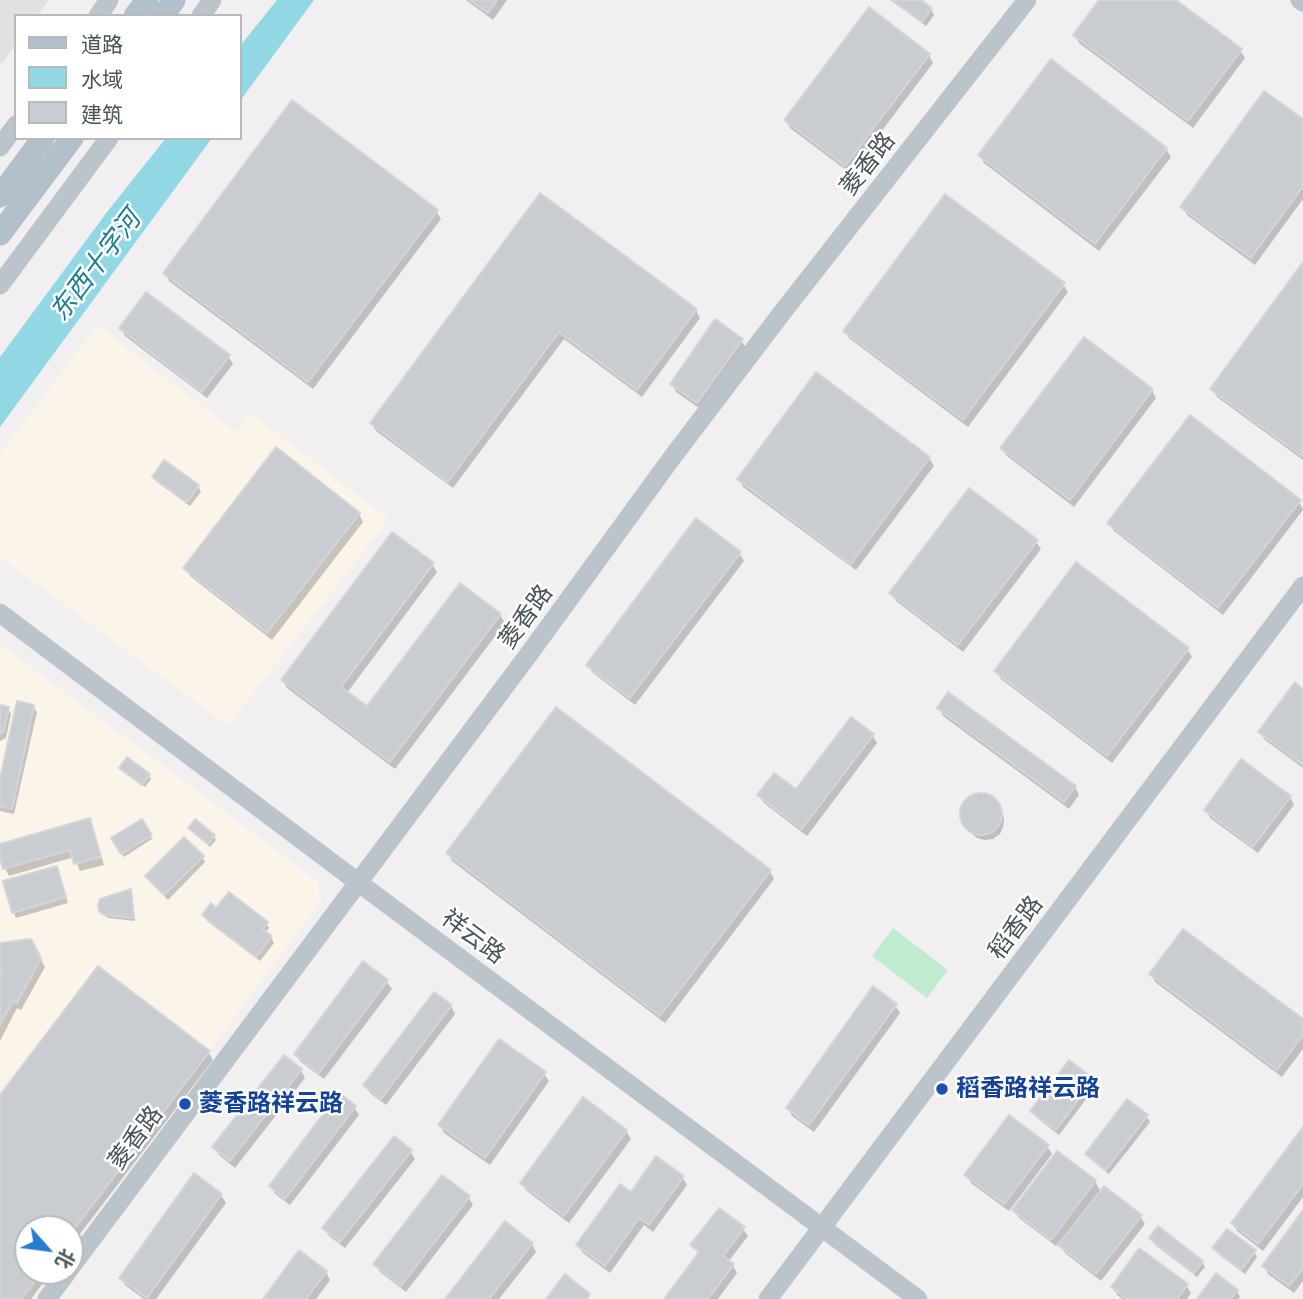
<!DOCTYPE html>
<meta charset="utf-8">
<style>
body{margin:0}
#map{position:relative;width:1303px;height:1299px;overflow:hidden;background:#f1efef;font-family:Quicksand,"Noto Sans SC",sans-serif}
canvas{display:block}
.legend{position:absolute;left:14px;top:14px;width:228px;height:126px;box-sizing:border-box;background:#fff;border:2px solid #b6babd;margin:0;padding:9px 12px;list-style:none;font-size:21px;color:#48535a}
.legend li{display:flex;align-items:center;gap:14px;height:35px}
.legend b{width:35px;border:2px solid #b6babd}
.north{position:absolute;left:14px;top:1215px;width:70px;height:70px;box-sizing:border-box;background:#fff;border:2px solid #b6babd;border-radius:50%;rotate:118deg;font-size:19px;font-weight:700;line-height:28px;text-align:center;color:#48535a}
.north::after{content:'';display:block;margin:auto;width:24px;height:32px;background:#287dd1;clip-path:polygon(50% 0,100% 100%,50% 72%,0 100%)}
</style>
<div id="map">
<canvas width="1303" height="1299"></canvas>
<ul class="legend">
<li><b style="height:9px;background:#b1c0cb"></b>道路</li>
<li><b style="height:19px;background:#92d8e4"></b>水域</li>
<li><b style="height:19px;background:#c9ccd1"></b>建筑</li>
</ul>
<div class="north">北</div>
</div>
<script>
const ctx = document.querySelector('canvas').getContext('2d');
ctx.lineJoin = 'round';
function paint(path, color) { ctx.fillStyle = color; ctx.fill(path, 'evenodd'); }
const poly = rows => new Path2D(rows.map(r => 'M' + r).join(''));
function trace(path, color, width, dash) { ctx.strokeStyle = color; ctx.lineWidth = width; ctx.lineCap = dash ? 'butt' : 'round'; ctx.setLineDash(dash || []); ctx.stroke(path); }
function write(font, color, halo, rows, align = 'center') {
  ctx.font = font + ' Quicksand,"Noto Sans SC",sans-serif'; ctx.lineWidth = 5; ctx.setLineDash([]); ctx.textBaseline = 'middle'; ctx.strokeStyle = halo; ctx.fillStyle = color; for (const [text, x, y, turn = 0] of rows) {
    ctx.save(); ctx.translate(x, y); ctx.rotate((+turn || 0) * Math.PI / 180); ctx.textAlign = isNaN(turn) ? turn : align; if (halo) ctx.strokeText(text, 0, 0); ctx.fillText(text, 0, 0); ctx.restore();
  }
}
const commercial = poly([
 [97,325,236,432,250,413,389,519,228,726,0,557,0,454],
 [0,644,318,881,321,901,70,1239,70,1229,28,1229,28,1271,46,1271,26,1299,0,1299]
]);
const education = poly([
 [0,0,49,0,37,16,16,16,16,44,0,66]
]);
const green = poly([
 [893,928,948,970,927,998,872,956]
]);
const water = poly([
 [277,0,314,0,240,101,240,46],
 [166,138,212,138,0,427,0,357,107,212]
]);
const shadow = poly([
 [466,0,507,0,493,20],
 [890,0,918,0,931,9,934,15,926,26],
 [1101,0,1173,0,1240,50,1245,58,1193,128,1079,43,1075,35],
 [929,55,933,63,850,173,790,128,786,120],
 [1051,62,1166,149,1171,157,1099,251,984,163,980,155],
 [1303,121,1303,199,1255,265,1187,215,1183,208],
 [540,195,696,310,700,318,642,397,564,339,453,488,376,431,372,424],
 [436,211,441,219,313,389,169,281,165,273],
 [1303,265,1303,460,1217,397,1213,389],
 [1063,284,1068,292,968,427,850,339,845,332],
 [121,328,228,356,233,364,207,398,125,336],
 [741,340,746,348,702,410,676,392,672,384],
 [1152,390,1156,398,1074,507,1007,456,1002,448],
 [929,458,934,466,856,570,743,487,739,479],
 [154,477,198,486,201,492,190,506,157,482],
 [1299,501,1303,510,1223,615,1114,531,1110,524],
 [359,514,363,522,272,640,190,576,185,568],
 [1036,542,1041,549,963,652,896,601,891,593],
 [739,553,744,561,635,705,592,672,588,665],
 [432,564,437,572,347,693,368,709,500,615,505,623,395,769,287,688,283,680],
 [1187,649,1192,657,1112,763,1001,679,996,671],
 [1303,691,1303,768,1265,740,1260,732],
 [0,707,8,708,11,714,6,738,0,741],
 [33,707,37,712,14,814,0,811,0,780],
 [939,708,1075,787,1079,795,1069,809,943,716],
 [852,719,873,736,877,743,807,836,764,803,759,795,797,792],
 [121,768,149,776,151,779,145,787,123,771],
 [982,795,989,796,995,800,1003,813,1004,820,1003,827,1000,834,993,839,985,840,977,838,971,833,963,819,962,812,964,805,969,800,975,796],
 [1290,797,1294,805,1258,853,1210,818,1206,810],
 [89,820,93,828,104,865,80,871,74,857,9,876,5,868,0,845],
 [142,821,152,839,124,857,113,839],
 [190,829,214,836,216,840,210,847],
 [448,853,770,871,774,879,665,1023,452,861],
 [202,857,205,862,168,900,150,882,147,877],
 [56,868,59,873,68,903,16,918,13,912],
 [130,891,132,894,135,921,108,918,103,914],
 [217,910,266,923,269,928,266,933,271,937,274,943,260,961,207,921,204,915],
 [30,940,45,967,21,1010,17,1008,0,1041,0,945],
 [364,964,387,982,392,989,324,1079,301,1062,296,1054],
 [1151,974,1303,1021,1303,1049,1282,1077,1155,982],
 [895,1005,900,1013,814,1132,792,1116,788,1108],
 [451,1006,455,1014,386,1105,370,1093,365,1085],
 [208,1052,213,1060,70,1247,70,1229,28,1229,28,1271,52,1271,31,1299,0,1299,0,1098],
 [1069,1063,1093,1080,1096,1086,1059,1135,1036,1117,1032,1111],
 [301,1070,305,1078,235,1168,219,1155,214,1148],
 [544,1074,549,1081,490,1165,444,1133,440,1125],
 [354,1107,359,1115,290,1205,275,1194,271,1186],
 [1146,1116,1150,1122,1109,1174,1091,1160,1087,1154],
 [1303,1130,1303,1197,1263,1251,1237,1231,1233,1224],
 [626,1131,631,1139,569,1223,527,1191,522,1183],
 [1047,1146,1052,1154,1009,1211,971,1183,967,1175],
 [410,1151,415,1159,345,1248,329,1236,325,1228],
 [682,1177,687,1185,653,1232,644,1225,610,1273,583,1253,578,1246],
 [1095,1181,1101,1192,1140,1216,1145,1224,1101,1281,1065,1253,1059,1242,1056,1246,1019,1218,1014,1210],
 [221,1195,226,1203,156,1299,144,1299,126,1286,121,1278],
 [469,1198,473,1205,406,1292,380,1272,375,1264],
 [1303,1213,1303,1281,1294,1293,1268,1274,1264,1266],
 [743,1229,748,1236,728,1262,733,1266,737,1273,718,1299,666,1299,699,1255,692,1245],
 [1151,1238,1202,1262,1205,1267,1197,1277,1154,1244],
 [532,1244,536,1252,499,1299,447,1299],
 [1214,1248,1254,1252,1257,1257,1245,1274,1218,1254],
 [326,1272,330,1280,316,1299,265,1299],
 [1186,1285,1191,1293,1187,1299,1123,1299,1117,1295,1113,1287],
 [1237,1291,1240,1297,1238,1299,1199,1299]
]);
const building = poly([
 [470,0,497,0,488,13,470,0],
 [892,0,921,0,932,8,922,22,892,0],
 [1099,0,1176,0,1242,49,1188,121,1073,35,1099,0],
 [869,7,930,54,845,166,784,120,869,7],
 [1051,59,1167,148,1095,244,978,155,1051,59],
 [1264,91,1303,119,1303,186,1251,258,1180,207,1264,91],
 [292,100,438,210,308,382,163,273,292,100],
 [540,193,697,309,637,390,559,332,448,482,370,423,540,193],
 [945,194,1065,283,963,420,843,331,945,194],
 [1303,262,1303,457,1210,389,1303,262],
 [146,292,230,355,202,392,119,328,146,292],
 [715,319,743,339,697,403,670,384,715,319],
 [1084,337,1153,389,1070,500,1000,448,1084,337],
 [816,372,930,457,851,564,737,479,816,372],
 [1190,415,1301,500,1218,608,1107,523,1190,415],
 [276,447,360,513,267,633,183,568,276,447],
 [164,460,199,485,187,502,152,477,164,460],
 [969,488,1038,540,958,645,889,593,969,488],
 [696,518,741,552,630,698,586,665,696,518],
 [392,532,434,563,341,687,367,706,460,583,501,614,390,762,281,680,392,532],
 [1076,562,1189,648,1107,756,994,671,1076,562],
 [1295,682,1303,689,1303,765,1258,732,1295,682],
 [948,692,1076,786,1064,802,937,708,948,692],
 [17,701,34,705,12,809,0,806,0,779,17,701],
 [0,705,9,707,3,732,0,734,0,705],
 [556,707,771,870,660,1016,446,853,556,707],
 [851,717,874,734,802,829,757,795,774,773,796,789,851,717],
 [127,757,150,774,142,785,119,768,127,757],
 [1241,759,1291,796,1253,847,1204,810,1241,759],
 '960 814a21 21 0 1 1 42 0a21 21 0 1 1-42 0Z',
 [90,818,101,857,74,864,70,850,3,869,0,858,0,844,90,818],
 [142,819,152,835,121,854,111,838,142,819],
 [195,819,215,835,208,844,188,828,195,819],
 [184,837,204,856,164,895,145,876,184,837],
 [57,866,66,897,12,913,3,881,57,866],
 [131,889,134,918,104,915,99,911,98,905,100,899,131,889],
 [229,892,268,922,262,929,272,936,256,957,202,915,211,903,216,908,229,892],
 [1183,929,1303,1019,1303,1035,1277,1070,1149,974,1183,929],
 [31,939,41,958,17,1003,13,1001,0,1025,0,976,2,973,0,973,0,943,31,939],
 [363,961,388,980,319,1073,294,1054,363,961],
 [98,966,210,1051,70,1234,70,1229,28,1229,28,1271,42,1271,21,1299,0,1299,0,1095,98,966],
 [873,986,897,1004,809,1125,786,1108,873,986],
 [434,992,452,1005,381,1099,363,1085,434,992],
 [499,1039,546,1072,485,1158,438,1125,499,1039],
 [284,1055,302,1069,230,1161,212,1147,284,1055],
 [1069,1060,1094,1079,1056,1130,1030,1111,1069,1060],
 [339,1093,356,1106,285,1199,269,1186,339,1093],
 [583,1097,627,1130,564,1216,520,1183,583,1097],
 [1127,1099,1148,1115,1106,1170,1085,1154,1127,1099],
 [1009,1115,1049,1145,1004,1204,964,1175,1009,1115],
 [1303,1127,1303,1184,1258,1244,1231,1223,1303,1127],
 [394,1136,412,1150,340,1242,322,1228,394,1136],
 [1057,1151,1096,1180,1051,1240,1012,1210,1057,1151],
 [656,1156,684,1176,649,1225,639,1218,605,1266,576,1245,620,1184,631,1192,656,1156],
 [194,1173,222,1194,147,1298,119,1278,194,1173],
 [442,1175,470,1196,401,1286,373,1264,442,1175],
 [1104,1186,1142,1215,1096,1274,1058,1245,1104,1186],
 [719,1208,745,1227,723,1256,734,1264,708,1299,664,1299,699,1252,690,1245,719,1208],
 [1303,1210,1303,1268,1289,1286,1262,1266,1303,1210],
 [505,1221,533,1243,489,1299,445,1299,505,1221],
 [1158,1226,1203,1261,1194,1273,1149,1238,1158,1226],
 [1227,1229,1256,1250,1241,1270,1212,1248,1227,1229],
 [1139,1248,1188,1284,1177,1299,1127,1299,1111,1287,1139,1248],
 [299,1250,327,1271,306,1299,263,1299,299,1250],
 [1216,1273,1238,1290,1231,1299,1197,1299,1216,1273],
 [565,1274,590,1294,587,1299,546,1299,565,1274]
]);
const tertiary = poly([
 [1300,0,1303,2],
 [98,16,109,0],
 [201,16,212,0],
 [0,147,16,125],
 [0,285,109,138],
 [0,613,359,883,918,1299],
 [70,1268,529,654,671,459,781,314,1027,0],
 [47,1299,68,1271],
 [768,1299,1303,586]
]);
const primary = poly([
 [135,16,147,0],
 [163,16,174,0],
 [0,196,43,138],
 [0,234,72,138]
]);
const markers = [
 [942,1089,7,"#1a4fb4"],
 [185,1104,7,"#1a4fb4"]
];
const streetNames = [
 ["菱香路",868,164,-52],
 ["菱香路",526,617,-54],
 ["稻香路",1016,928,-53],
 ["祥云路",473,937,37],
 ["菱香路",136,1138,-53]
];
const transitNames = [
 ["稻香路祥云路",956,1089],
 ["菱香路祥云路",199,1104]
];
const waterNames = [
 ["东西十字河",96,266,-53]
];
paint(commercial, '#faf4e9');
paint(education, '#e2e0e0');
paint(green, '#c1ebce');
paint(water, '#92d8e4');
paint(shadow, '#0003');
paint(building, '#c9ccd1');
trace(building, '#d3d5da', 2);
trace(tertiary, '#bbc4ca', 19);
trace(primary, '#b1c0cb', 23);
for (const [x, y, r, color] of markers) { const dot = new Path2D(); dot.arc(x, y, r, 0, 2 * Math.PI); ctx.fillStyle = color; ctx.fill(dot); trace(dot, '#fff', 2.5); }
write('24px', '#48535a', '#fff', streetNames);
write('bold 24px', '#164399', '#fff', transitNames, 'left');
write('italic 26px', '#177e8f', '#fff', waterNames);
</script>
